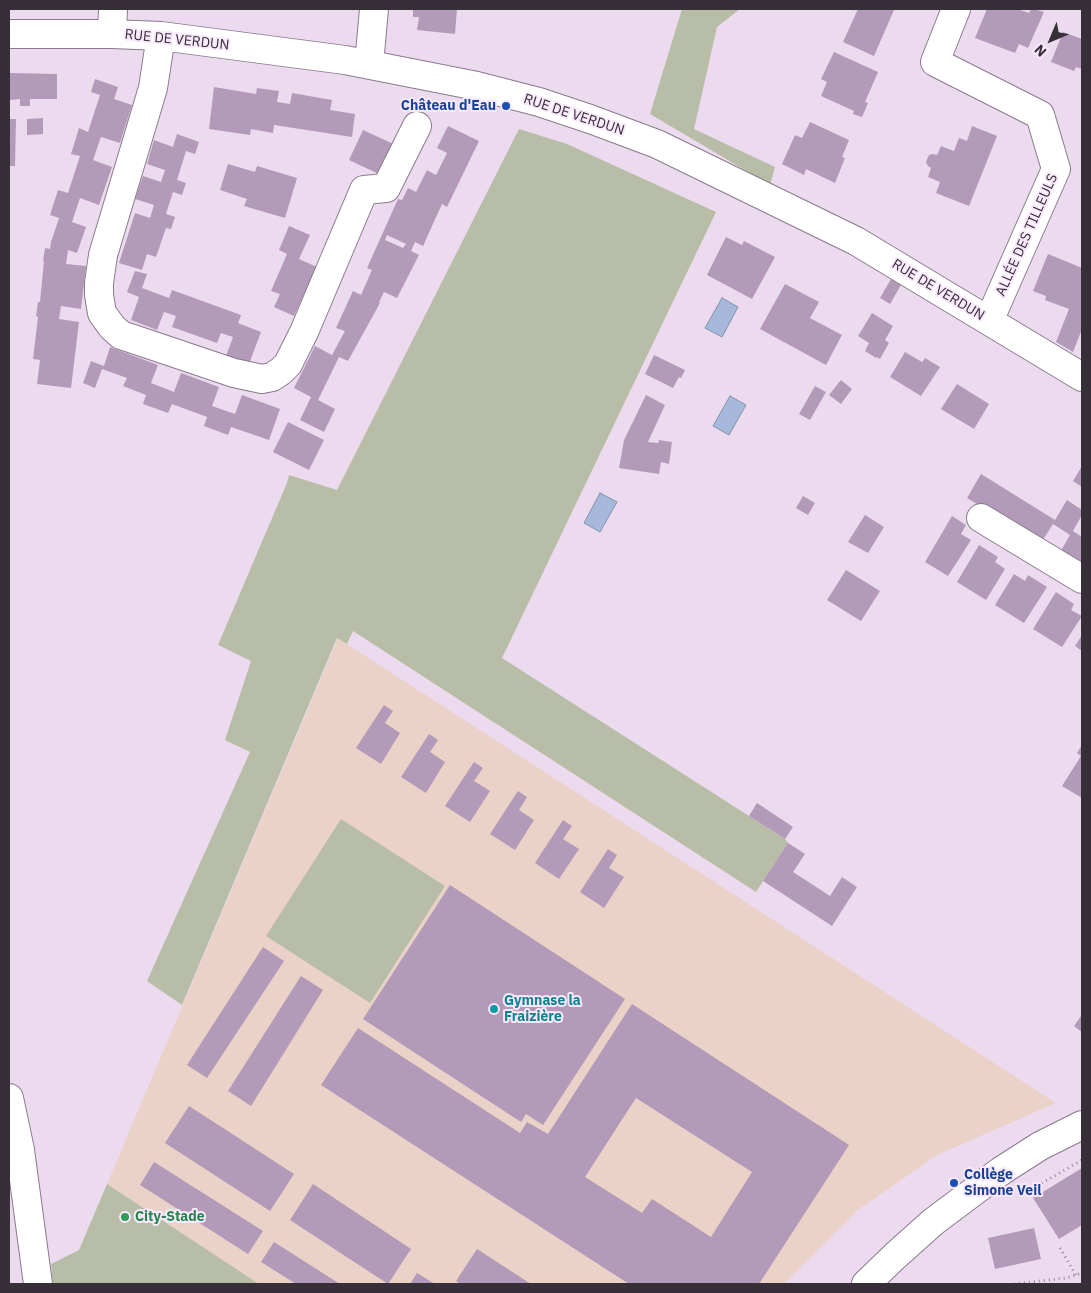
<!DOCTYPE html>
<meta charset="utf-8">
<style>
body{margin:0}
#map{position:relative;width:1091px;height:1293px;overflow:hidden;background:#ecdbef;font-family:"IBM Plex Sans",sans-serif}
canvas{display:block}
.frame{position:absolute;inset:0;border:10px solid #362f37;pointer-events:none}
.north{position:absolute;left:1026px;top:15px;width:50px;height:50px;-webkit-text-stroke:4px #f9e8fc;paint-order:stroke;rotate:225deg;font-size:14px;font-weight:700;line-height:20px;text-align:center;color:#362f37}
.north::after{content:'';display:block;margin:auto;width:18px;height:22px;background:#362f37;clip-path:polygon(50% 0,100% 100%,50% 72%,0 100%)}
</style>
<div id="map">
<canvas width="1091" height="1293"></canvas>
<div class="frame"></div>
<div class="north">N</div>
</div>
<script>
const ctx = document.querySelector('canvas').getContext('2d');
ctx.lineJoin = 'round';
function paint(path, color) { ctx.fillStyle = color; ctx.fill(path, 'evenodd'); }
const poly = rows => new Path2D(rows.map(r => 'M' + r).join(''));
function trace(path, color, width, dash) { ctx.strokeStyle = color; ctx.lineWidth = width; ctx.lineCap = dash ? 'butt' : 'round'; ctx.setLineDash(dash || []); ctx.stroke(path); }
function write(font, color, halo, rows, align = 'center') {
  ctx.font = font + ' "IBM Plex Sans",sans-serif'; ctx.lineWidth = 4; ctx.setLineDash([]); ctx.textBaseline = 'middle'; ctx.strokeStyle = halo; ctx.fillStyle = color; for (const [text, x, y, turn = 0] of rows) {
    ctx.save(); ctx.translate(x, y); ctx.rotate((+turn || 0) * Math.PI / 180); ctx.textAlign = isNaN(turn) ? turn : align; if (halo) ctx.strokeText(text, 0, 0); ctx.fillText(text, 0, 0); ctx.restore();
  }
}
const education = poly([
 [338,638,347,644,1056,1103,937,1155,858,1210,784,1284,259,1284,107,1184]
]);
const green = poly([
 [682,9,740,9,717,27,694,129,775,167,770,185,650,114],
 [519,129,567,144,716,212,502,658,785,839,788,843,756,892,353,631,347,644,337,638,182,1005,147,981,250,752,225,740,251,661,218,645,287,483,289,475,337,490],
 [341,819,445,886,370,1003,266,936],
 [107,1184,259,1284,53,1284,51,1264,79,1250]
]);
const water = poly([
 [722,298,738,307,722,337,705,328,722,298],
 [730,396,746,405,729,435,713,426,730,396],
 [600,493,617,502,600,532,584,523,600,493]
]);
const building = poly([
 [413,9,457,9,455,34,417,30,419,17,413,17],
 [858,9,890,9,894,10,874,56,843,42],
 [987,9,1017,9,1029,13,1031,9,1034,9,1044,12,1028,48,1019,44,1015,53,975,38],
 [1063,32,1082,39,1082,69,1076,67,1074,71,1051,62],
 [834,52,878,72,865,102,868,103,862,117,853,114,854,111,821,96,827,82,821,79],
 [10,73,57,74,57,99,30,99,30,106,20,106,20,99,10,100],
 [95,79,118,87,114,99,132,105,120,143,101,137,93,160,112,167,99,205,80,198,72,222,86,227,77,253,68,250,66,264,86,266,81,309,61,306,59,319,79,322,71,388,37,384,40,360,33,359,38,317,36,316,38,302,40,302,44,261,43,261,45,248,50,249,51,242,59,218,50,215,58,190,68,193,80,156,71,154,79,128,88,132,100,95,91,92],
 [214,87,256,94,257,88,279,91,277,102,290,104,292,93,332,100,330,110,355,114,352,137,274,125,273,133,251,129,250,135,209,129],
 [43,118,43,134,27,135,27,119],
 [9,119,16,119,15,166,9,166],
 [810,122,849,140,842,157,845,158,835,183,806,169,804,175,782,164,795,135,802,138],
 [448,126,479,141,447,207,442,204,423,246,415,242,411,251,419,255,397,298,384,292,379,302,380,303,348,361,339,357,318,400,335,409,324,432,300,420,311,397,294,388,315,346,332,355,345,331,336,328,353,291,361,295,372,270,367,268,398,199,402,200,408,188,416,192,427,170,436,175,447,153,437,148],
 [387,235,406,244,403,248,385,240],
 [972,126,997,136,969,206,936,193,940,182,928,177,931,168,928,166,926,162,929,155,933,154,937,155,941,146,954,151,959,138,967,141],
 [363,130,400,147,385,177,349,160],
 [177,134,199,142,195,154,186,151,177,180,186,183,182,195,173,192,166,214,175,217,171,229,166,228,156,257,147,254,142,270,119,263,135,213,150,218,154,205,135,199,143,176,161,182,165,170,147,164,154,140,173,147],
 [228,164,255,172,257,166,297,178,285,218,244,206,247,199,220,190],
 [289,226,310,235,299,259,317,267,294,316,274,307,280,294,271,291,287,254,279,250],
 [726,237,742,245,744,241,775,257,752,299,707,275],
 [1048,254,1082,268,1082,329,1073,352,1056,342,1069,309,1045,300,1046,296,1033,291],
 [135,271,147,274,142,288,169,298,172,290,241,315,238,323,261,332,249,364,226,356,233,337,221,333,217,343,172,327,176,316,164,312,157,330,131,320,139,297,127,292],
 [891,279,901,285,890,304,880,298],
 [785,284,819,302,810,318,842,335,826,365,760,329],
 [872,313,893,326,885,340,889,343,880,359,877,357,876,358,865,351,869,343,858,336],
 [110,347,158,365,151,383,174,392,181,373,219,387,212,406,235,414,242,395,280,409,269,440,231,427,228,435,204,426,207,417,172,404,168,413,143,404,146,395,123,386,127,378,102,369,95,388,83,383,91,361,104,366],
 [905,352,922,362,925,358,940,367,921,396,890,377],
 [654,355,685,370,681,378,679,377,673,388,645,374],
 [841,380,852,389,841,404,829,395],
 [957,384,989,404,974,429,941,409],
 [815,386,826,392,810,420,799,414],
 [646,395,665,405,648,442,658,443,659,440,672,442,669,464,661,462,659,474,619,468,624,440],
 [288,422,324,440,309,470,273,452],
 [1082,466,1082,487,1073,481],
 [981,474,1055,520,1067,500,1082,510,1082,515,1073,531,1082,537,1082,569,1059,554,1070,535,1053,524,1041,543,967,498],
 [803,496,815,503,808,515,796,508],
 [865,515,884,527,868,553,848,542],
 [952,516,966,525,961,534,971,540,948,576,925,562],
 [979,545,998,557,995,562,1005,569,986,600,957,582],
 [846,570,880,591,861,621,827,600],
 [1014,574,1025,581,1028,575,1047,587,1024,623,995,605],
 [1056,592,1074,604,1071,610,1082,616,1062,647,1033,629],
 [1082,635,1082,651,1075,646],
 [384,705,393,711,385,723,400,733,381,764,356,748],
 [429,734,438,740,430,752,445,762,426,793,401,777],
 [1082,745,1082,798,1062,786,1081,756,1077,753],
 [474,762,483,768,474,781,490,791,470,822,445,806],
 [518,791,527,797,519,810,534,820,515,850,490,834],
 [757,803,793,827,785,839,749,816],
 [563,820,572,826,563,839,579,849,559,879,535,863],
 [788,843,805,854,793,872,830,896,842,877,857,887,832,926,763,881],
 [608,849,617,855,609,868,624,877,604,908,580,892],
 [450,885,625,999,543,1125,526,1114,521,1122,363,1019],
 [263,947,284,961,207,1078,187,1065],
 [301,976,323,990,251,1106,228,1091],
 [632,1004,849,1145,759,1284,629,1284,321,1085,358,1028,520,1133,527,1122,548,1134],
 [636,1098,752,1172,711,1237,652,1199,642,1213,585,1177],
 [1081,1016,1082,1017,1082,1032,1074,1026],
 [189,1106,294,1174,270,1211,165,1143],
 [154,1162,263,1231,248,1254,140,1185],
 [1082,1168,1082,1225,1059,1239,1033,1198],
 [313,1184,411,1249,388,1284,290,1220],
 [1034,1228,1041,1259,995,1269,988,1238],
 [274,1242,340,1284,296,1284,261,1262],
 [477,1249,531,1284,461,1284,456,1281],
 [417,1273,435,1284,410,1284]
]);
const path = poly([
 [1025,1188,1028,1191,1082,1160],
 [1060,1248,1076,1275],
 [1014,1284,1066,1278,1082,1273]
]);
const minor = poly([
 [956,9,935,62,1040,115,1056,169,989,321],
 [9,34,112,34,161,36,345,60,477,86,539,102,590,119,657,144,856,241,1082,377],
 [112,34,113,9],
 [161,36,153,88,103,255,99,283,99,295,102,313,112,327,121,335,145,343,234,373,262,379,272,377,281,371,288,364,304,332,364,190,386,188,417,126],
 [369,64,374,9],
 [981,518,1082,579],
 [9,1098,20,1150,38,1284],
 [866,1284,895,1256,933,1222,1001,1171,1040,1146,1082,1125]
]);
const markers = [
 [506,106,5,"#1a4fb4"],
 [494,1009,5,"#0f9aa8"],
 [954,1183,5,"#1a4fb4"],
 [125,1217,5,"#2e9e5b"]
];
const streetNames = [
 ["RUE DE VERDUN",177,40,6],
 ["RUE DE VERDUN",574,115,18],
 ["ALLÉE DES TILLEULS",1027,235,-66],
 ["RUE DE VERDUN",938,290,31]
];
const transitNames = [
 ["Château d'Eau",496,106],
 ["Collège",964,1175,"left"],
 ["Simone Veil",964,1191,"left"]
];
const cultureNames = [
 ["Gymnase la",504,1001],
 ["Fraizière",504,1017]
];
const leisureNames = [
 ["City-Stade",135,1217]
];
paint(education, '#ead2c8');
paint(green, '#b7bda6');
paint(water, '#a6b9da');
trace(water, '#8490a9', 1);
paint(building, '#b39ab8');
trace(minor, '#897a8c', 30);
trace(path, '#968a98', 3, [1, 4]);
trace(minor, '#fff', 28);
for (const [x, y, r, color] of markers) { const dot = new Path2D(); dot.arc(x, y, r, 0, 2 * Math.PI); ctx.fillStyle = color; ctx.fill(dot); trace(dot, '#f9e8fc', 2); }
write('14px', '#362f37', '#f9e8fc', streetNames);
write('bold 14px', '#164399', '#f9e8fc', transitNames, 'right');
write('bold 14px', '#0d838f', '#f9e8fc', cultureNames, 'left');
write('bold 14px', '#27864d', '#f9e8fc', leisureNames, 'left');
</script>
